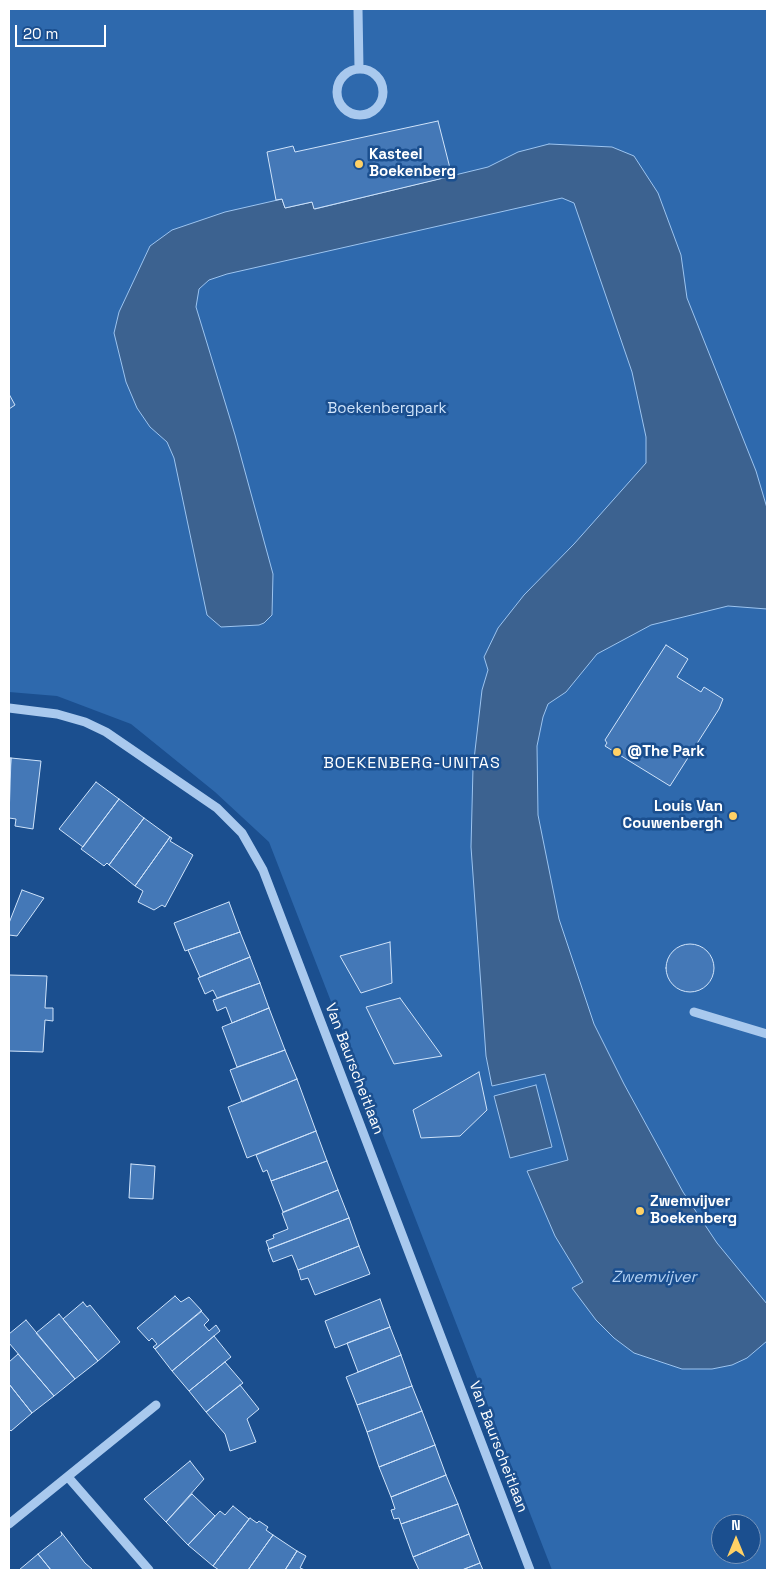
<!DOCTYPE html>
<style>
body{margin:0}
#map{position:relative;width:776px;height:1579px;overflow:hidden;background:#1b4f8f;font-family:"Space Grotesk",sans-serif}
canvas{display:block}
.frame{position:absolute;inset:0;border:10px solid #fff;pointer-events:none}
.north{position:absolute;left:711px;top:1514px;width:50px;height:50px;box-sizing:border-box;background:#1b4f8f;border:1px solid #7695bc;border-radius:50%;rotate:0deg;font-size:14px;font-weight:700;line-height:20px;text-align:center;color:#fff}
.north::after{content:'';display:block;margin:auto;width:18px;height:22px;background:#ffd166;clip-path:polygon(50% 0,100% 100%,50% 72%,0 100%)}
.scale{position:absolute;left:15px;top:25px;width:91px;height:22px;box-sizing:border-box;border:2px solid #fff;border-top:0;padding-left:6px;font-size:15px;line-height:18px;white-space:nowrap;color:#fff;-webkit-text-stroke:4px #1b4f8f;paint-order:stroke}
</style>
<div id="map">
<canvas width="776" height="1579"></canvas>
<div class="frame"></div>
<div class="north">N</div>
<div class="scale">20 m</div>
</div>
<script>
const ctx = document.querySelector('canvas').getContext('2d');
ctx.lineJoin = 'round';
function paint(path, color) { ctx.fillStyle = color; ctx.fill(path, 'evenodd'); }
const poly = rows => new Path2D(rows.map(r => 'M' + r).join(''));
function trace(path, color, width, dash) { ctx.strokeStyle = color; ctx.lineWidth = width; ctx.lineCap = dash ? 'butt' : 'round'; ctx.setLineDash(dash || []); ctx.stroke(path); }
function write(font, color, halo, rows, align = 'center') {
  ctx.font = font + ' "Space Grotesk",sans-serif'; ctx.lineWidth = 5; ctx.setLineDash([]); ctx.textBaseline = 'middle'; ctx.strokeStyle = halo; ctx.fillStyle = color; for (const [text, x, y, turn = 0] of rows) {
    ctx.save(); ctx.translate(x, y); ctx.rotate((+turn || 0) * Math.PI / 180); ctx.textAlign = isNaN(turn) ? turn : align; if (halo) ctx.strokeText(text, 0, 0); ctx.fillText(text, 0, 0); ctx.restore();
  }
}
const green = poly([
 [9,9,767,9,767,1570,552,1570,269,842,215,792,131,724,57,696,9,692],
 [721,1524,751,1524,751,1554,721,1554]
]);
const water = poly([
 [549,144,612,147,634,156,658,193,681,255,687,298,756,471,767,508,767,609,728,606,651,625,597,654,566,692,548,704,543,717,537,746,538,815,559,919,594,1024,624,1084,683,1192,717,1243,767,1304,767,1341,747,1358,732,1365,712,1369,682,1369,634,1353,614,1338,596,1320,572,1288,583,1282,555,1236,527,1171,568,1160,545,1074,492,1086,486,1056,471,847,473,768,482,690,488,670,484,657,498,628,524,595,574,544,646,463,646,437,632,372,574,203,562,198,227,274,209,280,199,289,196,307,235,435,273,574,272,615,264,623,259,625,221,627,207,615,174,458,167,442,150,427,137,408,126,382,114,333,119,312,150,246,172,230,225,212,282,199,285,208,312,202,315,209,488,167,518,152,549,144],
 [536,1085,552,1147,510,1158,494,1096,536,1085]
]);
const building = poly([
 [438,121,452,176,314,209,312,202,285,208,282,199,276,200,267,152,293,146,295,152,438,121],
 [9,394,15,405,9,409,9,394],
 [666,645,688,659,677,677,701,692,704,687,723,699,719,709,670,786,605,746,607,743,605,740,666,645],
 [9,758,11,758,9,787,9,758],
 [11,758,41,761,33,829,15,826,16,819,9,818,11,758],
 [96,782,119,799,83,847,59,829,96,782],
 [119,799,144,818,109,865,107,863,104,866,81,849,119,799],
 [144,818,170,837,135,886,109,865,144,818],
 [170,837,172,838,170,841,193,855,165,907,162,905,154,910,138,902,143,891,135,886,170,837],
 [22,890,44,898,17,936,9,935,9,923,22,890],
 [229,902,240,932,185,951,174,923,229,902],
 [240,932,250,957,200,977,188,950,240,932],
 [390,942,392,983,361,993,340,956,390,942],
 '666 968a24 24 0 1 1 48 0a24 24 0 1 1-48 0Z',
 [250,957,260,983,217,998,213,990,205,994,198,978,250,957],
 [9,975,47,976,45,1008,53,1008,53,1021,45,1020,43,1052,9,1051,9,975],
 [260,983,269,1008,232,1023,226,1007,217,1011,213,1000,260,983],
 [400,998,442,1056,394,1064,366,1007,400,998],
 [269,1008,285,1050,237,1067,222,1027,269,1008],
 [285,1050,297,1079,242,1102,230,1070,285,1050],
 [479,1072,487,1110,460,1136,421,1138,413,1110,479,1072],
 [297,1079,316,1131,247,1158,228,1107,297,1079],
 [316,1131,327,1161,271,1181,267,1170,263,1172,256,1155,316,1131],
 [327,1161,338,1190,283,1212,271,1181,327,1161],
 [131,1164,155,1166,153,1199,129,1198,131,1164],
 [338,1190,349,1218,269,1249,266,1241,274,1238,273,1235,288,1229,282,1213,338,1190],
 [349,1218,359,1246,298,1270,292,1255,273,1262,268,1249,349,1218],
 [359,1246,370,1274,315,1295,308,1278,301,1280,298,1270,359,1246],
 [175,1296,181,1302,189,1297,202,1311,155,1349,153,1347,157,1344,152,1338,149,1341,137,1328,175,1296],
 [380,1299,390,1327,335,1348,325,1321,380,1299],
 [83,1302,87,1307,90,1305,120,1342,98,1361,63,1319,83,1302],
 [201,1311,209,1320,204,1325,209,1331,216,1325,220,1331,172,1371,155,1349,201,1311],
 [59,1314,98,1361,75,1379,36,1333,59,1314],
 [26,1320,75,1379,54,1396,9,1343,9,1334,26,1320],
 [390,1327,401,1355,358,1372,347,1343,390,1327],
 [214,1336,231,1357,189,1391,172,1371,214,1336],
 [18,1354,54,1396,32,1413,9,1384,9,1362,18,1354],
 [401,1355,412,1386,357,1405,346,1377,401,1355],
 [225,1362,243,1383,206,1412,189,1391,225,1362],
 [9,1384,32,1413,11,1431,9,1429,9,1384],
 [240,1385,259,1409,247,1419,256,1442,230,1451,225,1434,206,1412,240,1385],
 [412,1386,422,1411,367,1432,357,1405,412,1386],
 [422,1411,435,1445,379,1467,367,1432,422,1411],
 [435,1445,446,1475,391,1497,379,1467,435,1445],
 [190,1461,204,1479,166,1522,144,1499,190,1461],
 [446,1475,458,1504,401,1524,399,1518,394,1519,391,1510,395,1509,391,1497,446,1475],
 [192,1494,215,1516,188,1545,166,1522,192,1494],
 [458,1504,469,1534,413,1557,401,1524,458,1504],
 [233,1506,249,1519,213,1566,188,1545,220,1511,225,1515,233,1506],
 [250,1518,257,1523,259,1521,268,1527,266,1530,273,1535,248,1570,219,1570,213,1566,250,1518],
 [61,1532,85,1563,93,1570,51,1570,38,1554,62,1535,61,1532],
 [469,1534,480,1563,462,1570,419,1570,413,1557,469,1534],
 [273,1535,297,1551,285,1570,248,1570,273,1535],
 [297,1551,306,1556,300,1568,305,1570,285,1570,297,1551],
 [38,1554,51,1570,19,1570,38,1554],
 [480,1563,483,1570,462,1570,480,1563]
]);
const minor = poly([
 [358,9,359,69],
 '337 92a23 23 0 1 1 46 0a23 23 0 1 1-46 0Z',
 [9,708,57,714,85,722,106,732,217,808,242,833,263,870,530,1570],
 [694,1012,767,1034],
 [68,1477,149,1570],
 [9,1524,156,1405]
]);
const markers = [
 [359,164,5,"#ffd166"],
 [617,752,5,"#ffd166"],
 [733,816,5,"#ffd166"],
 [640,1211,5,"#ffd166"]
];
const poiNames = [
 ["Kasteel",369,155],
 ["Boekenberg",369,172],
 ["@The Park",627,752],
 ["Louis Van",723,807,"right"],
 ["Couwenbergh",723,824,"right"],
 ["Zwemvijver",650,1202],
 ["Boekenberg",650,1219]
];
const parkNames = [
 ["Boekenbergpark",387,409]
];
const streetNames = [
 ["Van Baurscheitlaan",354,1069,69],
 ["Van Baurscheitlaan",498,1447,69]
];
const neighbourhoodNames = [
 ["BOEKENBERG-UNITAS",412,764]
];
const waterNames = [
 ["Zwemvijver",654,1278]
];
paint(green, '#2e69ad');
paint(water, '#3c6290');
trace(water, '#9cc4f0', 1);
paint(building, '#4478b7');
trace(building, '#cfe3fa', 1);
trace(minor, '#a9c9ee', 9);
for (const [x, y, r, color] of markers) { const dot = new Path2D(); dot.arc(x, y, r, 0, 2 * Math.PI); ctx.fillStyle = color; ctx.fill(dot); trace(dot, '#1b4f8f', 2); }
write('bold 15px', '#fff', '#1b4f8f', poiNames, 'left');
write('15px', '#cfe3fa', '#1b4f8f', parkNames);
write('15px', '#fff', '#1b4f8f', streetNames);
ctx.letterSpacing = '1px';
write('16px', '#fff', '#1b4f8f', neighbourhoodNames);
ctx.letterSpacing = '0px';
write('italic 16px', '#b5d3f5', '#1b4f8f', waterNames);
</script>
